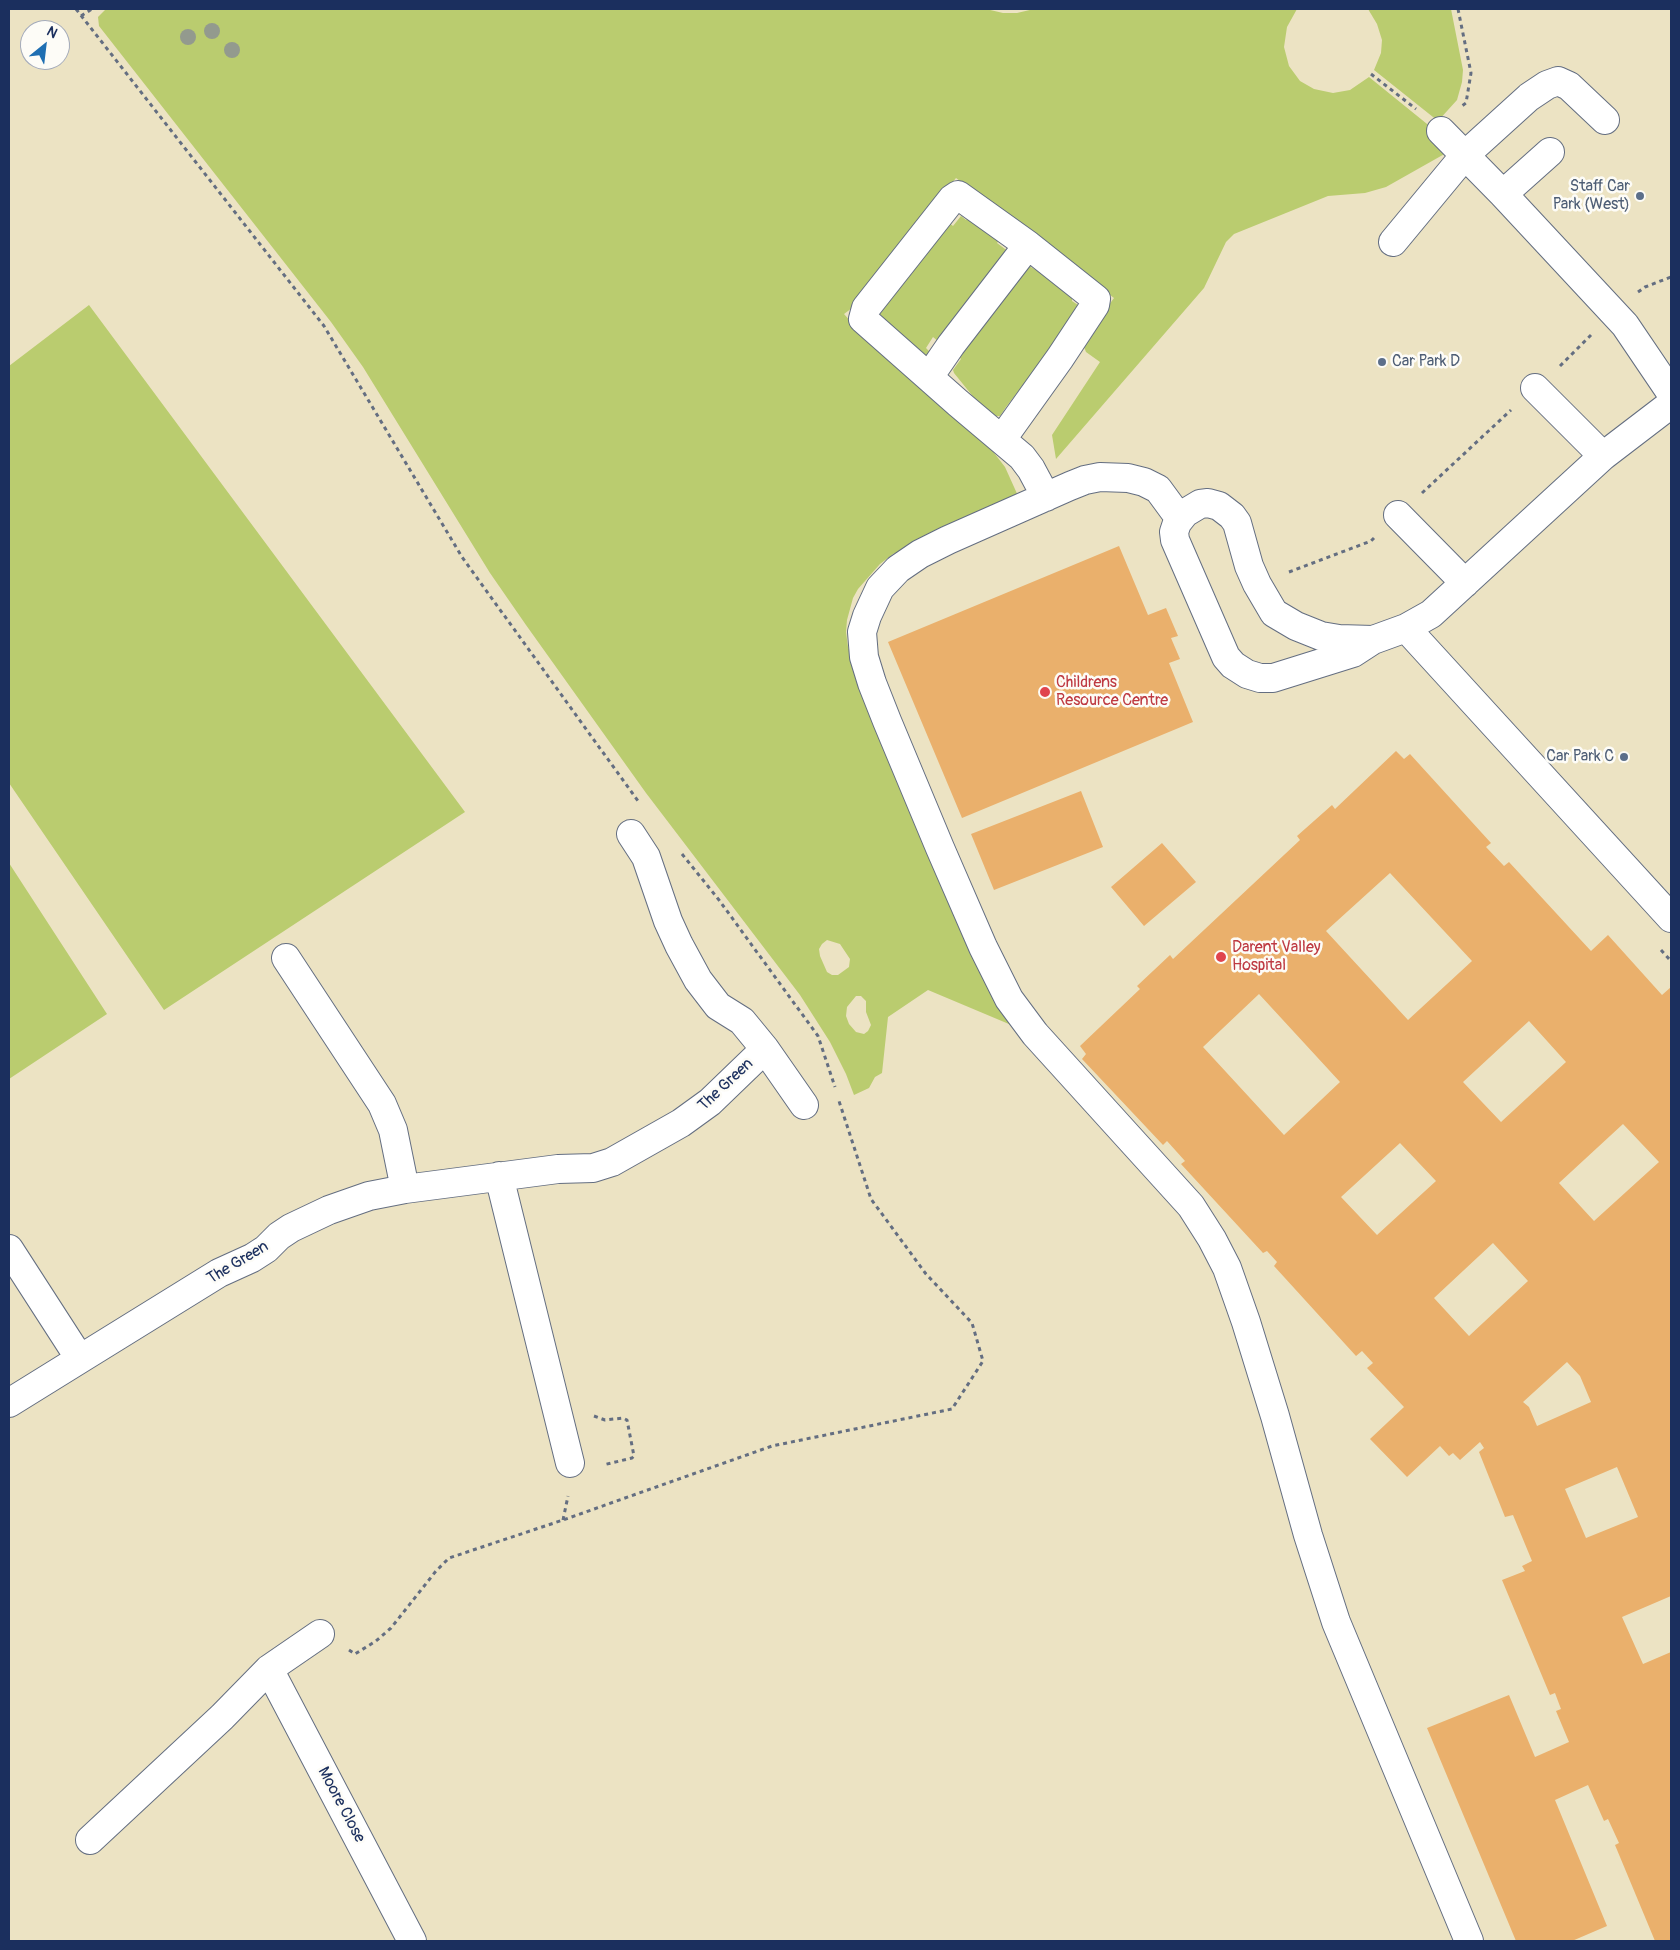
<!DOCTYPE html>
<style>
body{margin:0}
#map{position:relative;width:1680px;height:1950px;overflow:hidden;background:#ece3c3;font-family:Pangolin,sans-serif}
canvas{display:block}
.frame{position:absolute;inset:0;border:10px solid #1b2f5e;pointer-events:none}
.north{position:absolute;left:20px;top:20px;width:50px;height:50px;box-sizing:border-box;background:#fdfcf7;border:1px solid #a3aaba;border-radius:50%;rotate:29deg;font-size:14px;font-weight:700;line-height:20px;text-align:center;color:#1b2f5e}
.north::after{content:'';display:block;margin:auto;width:18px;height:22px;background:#1f6fb2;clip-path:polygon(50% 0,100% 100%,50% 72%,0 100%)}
</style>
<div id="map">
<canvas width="1680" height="1950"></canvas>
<div class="frame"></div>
<div class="north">N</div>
</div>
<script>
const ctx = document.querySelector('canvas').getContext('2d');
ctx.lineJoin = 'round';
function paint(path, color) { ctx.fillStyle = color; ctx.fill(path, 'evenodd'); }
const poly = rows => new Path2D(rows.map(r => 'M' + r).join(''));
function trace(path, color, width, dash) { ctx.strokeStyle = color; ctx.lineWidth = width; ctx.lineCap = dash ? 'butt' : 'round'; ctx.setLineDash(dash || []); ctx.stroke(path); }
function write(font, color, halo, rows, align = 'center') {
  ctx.font = font + ' Pangolin,sans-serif'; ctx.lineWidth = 5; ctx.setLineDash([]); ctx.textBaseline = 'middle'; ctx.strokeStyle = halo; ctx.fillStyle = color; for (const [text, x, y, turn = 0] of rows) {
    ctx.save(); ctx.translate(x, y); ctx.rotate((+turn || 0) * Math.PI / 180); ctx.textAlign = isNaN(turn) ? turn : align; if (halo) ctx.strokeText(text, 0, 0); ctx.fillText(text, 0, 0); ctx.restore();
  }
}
const green = poly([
 [106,9,986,9,1003,13,1017,13,1034,9,1297,9,1287,27,1284,47,1289,66,1300,81,1314,89,1333,93,1350,90,1369,77,1432,128,1448,152,1386,187,1365,193,1328,196,1234,234,1226,242,1204,288,1056,459,1052,435,1100,362,1086,352,1084,347,1094,325,1114,298,956,178,876,279,864,288,862,296,852,308,844,314,853,324,981,436,1005,467,1019,498,893,554,880,564,858,589,853,598,847,620,846,632,848,647,874,711,1016,1027,928,990,888,1017,882,1073,875,1077,869,1088,854,1095,846,1074,830,1042,800,995,646,793,526,625,490,573,363,367,331,322,99,26,98,17],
 [827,940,840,944,850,959,849,967,838,975,832,975,827,972,820,956,819,949,822,944],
 [856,996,861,996,866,1001,866,1012,871,1025,868,1031,864,1034,856,1032,849,1024,846,1016,847,1007],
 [1368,9,1451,9,1463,70,1462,82,1457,100,1438,121,1374,70,1381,53,1382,40,1377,24],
 [961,216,966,220,970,216,1001,238,997,243,1009,252,939,342,933,337,926,348,931,353,926,359,878,313,947,221,953,226],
 [1029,266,1041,273,1072,297,1072,301,1081,307,1081,310,1006,407,1000,416,996,416,991,414,975,399,954,373,953,370,961,359,957,355],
 [89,305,465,812,164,1010,9,783,9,366],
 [9,863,107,1014,9,1079]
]);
const building = poly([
 [1119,546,1148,615,1166,608,1178,636,1171,638,1180,659,1169,663,1193,722,962,818,888,642],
 [1396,751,1404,759,1410,754,1491,843,1486,847,1504,866,1509,862,1591,951,1608,935,1662,995,1671,987,1671,1596,1622,1617,1643,1664,1671,1652,1671,1941,1655,1941,1615,1845,1619,1843,1608,1819,1604,1821,1588,1785,1555,1800,1607,1926,1572,1941,1516,1941,1427,1728,1509,1695,1535,1757,1569,1742,1556,1711,1561,1709,1555,1693,1550,1695,1502,1580,1525,1571,1522,1566,1532,1561,1513,1515,1505,1517,1479,1452,1484,1448,1480,1442,1460,1460,1453,1453,1449,1456,1440,1446,1407,1477,1370,1439,1404,1407,1367,1368,1373,1363,1362,1351,1356,1356,1274,1266,1277,1262,1267,1251,1263,1253,1181,1164,1185,1161,1167,1141,1163,1145,1082,1059,1086,1054,1080,1046,1140,989,1137,986,1170,955,1173,959,1300,840,1297,836,1332,805,1335,809],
 [1390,873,1472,961,1408,1020,1326,931],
 [1259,994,1340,1082,1284,1135,1203,1047],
 [1529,1021,1566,1062,1501,1122,1463,1082],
 [1623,1124,1659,1162,1594,1221,1559,1183],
 [1400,1143,1436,1181,1377,1235,1341,1197],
 [1493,1243,1528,1281,1469,1336,1434,1298],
 [1567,1362,1580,1376,1591,1402,1537,1426,1529,1407,1523,1402],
 [1617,1467,1638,1517,1586,1538,1565,1489],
 [1081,791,1103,847,994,890,971,834],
 [1162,843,1196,882,1144,926,1111,887]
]);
const path = poly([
 [76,9,324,326,462,557,638,801],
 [1458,9,1471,73,1466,103,1462,106],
 [81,16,92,9],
 [1371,74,1416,109],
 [1638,292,1645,287,1671,277],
 [1560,366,1591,335],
 [1422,493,1511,410],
 [1289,572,1371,541,1374,538],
 [682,854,719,900,818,1036,835,1087],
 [1661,950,1671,961],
 [594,1416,605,1420,623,1418,627,1420,634,1456,632,1458,603,1465],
 [563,1520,568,1496],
 [349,1650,355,1654,376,1641,391,1628,436,1571,449,1558,563,1520,772,1446,952,1409,983,1361,972,1323,926,1274,871,1199,838,1098]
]);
const minor = poly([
 [1441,131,1503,194,1625,325,1671,393],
 [1503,194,1550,152],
 [1393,242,1465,155,1529,97,1547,85,1558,81,1569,86,1605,120],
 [929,377,951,345,1028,245],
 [1535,388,1603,456],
 [1002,439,1060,358,1095,305,1096,299,1028,245,958,195,952,199,866,308,863,319,958,403,1022,457,1031,469,1046,497],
 [1398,515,1465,583],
 [1180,519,1158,489,1144,482,1128,478,1100,477,1085,480,1070,486,948,540,920,554,898,569,880,588,867,616,862,632,864,657,872,683,887,721,940,848,983,947,1009,999,1035,1034,1191,1206,1212,1239,1227,1268,1246,1322,1275,1416,1308,1535,1336,1622,1469,1941],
 [1406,628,1671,918],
 [1373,640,1339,639,1321,636,1296,626,1274,613,1257,584,1249,566,1237,523,1232,516,1219,506,1208,503,1200,504,1185,513,1177,523,1174,532,1175,540,1226,657,1233,665,1247,674,1260,678,1273,678,1353,653,1373,640,1406,628,1431,614,1603,456,1671,404],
 [286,958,382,1104,393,1130,405,1189],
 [765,1049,804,1105],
 [499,1176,570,1463],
 [9,1249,80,1359,219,1273,252,1258,266,1249,279,1236,291,1228,329,1210,369,1196,405,1189,558,1169,593,1168,612,1162,681,1123,710,1102,765,1049,742,1021,718,1006,698,980,679,945,668,921,646,857,631,834],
 [9,1403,80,1359],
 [269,1669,412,1941],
 [90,1840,222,1717,269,1669,320,1634]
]);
const trees = [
 [212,31],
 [188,37],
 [232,50]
];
const markers = [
 [1640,196,5,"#5c6f8a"],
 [1382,362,5,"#5c6f8a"],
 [1045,692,6,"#e0444e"],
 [1624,757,5,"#5c6f8a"],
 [1221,957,6,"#e0444e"]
];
const serviceNames = [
 ["Staff Car",1630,187],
 ["Park (West)",1630,205],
 ["Car Park D",1392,362,"left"],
 ["Car Park C",1614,757]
];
const healthNames = [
 ["Childrens",1056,683],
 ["Resource Centre",1056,701],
 ["Darent Valley",1232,948],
 ["Hospital",1232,966]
];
const streetNames = [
 ["The Green",726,1085,-43],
 ["The Green",238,1263,-31],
 ["Moore Close",341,1805,62]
];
paint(green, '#bacc6f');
paint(building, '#eab06c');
trace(minor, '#646e81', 30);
trace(path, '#646e81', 3, [4, 4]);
trace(minor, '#fff', 28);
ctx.fillStyle = '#939a8e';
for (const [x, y] of trees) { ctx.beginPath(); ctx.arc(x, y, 8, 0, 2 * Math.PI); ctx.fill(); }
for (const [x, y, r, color] of markers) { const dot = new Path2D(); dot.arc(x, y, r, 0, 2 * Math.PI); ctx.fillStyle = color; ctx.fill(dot); trace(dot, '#fdfcf7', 2); }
write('16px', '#4e5e75', '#fdfcf7', serviceNames, 'right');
write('16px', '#be3a42', '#fdfcf7', healthNames, 'left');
write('16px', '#1b2f5e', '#fdfcf7', streetNames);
</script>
